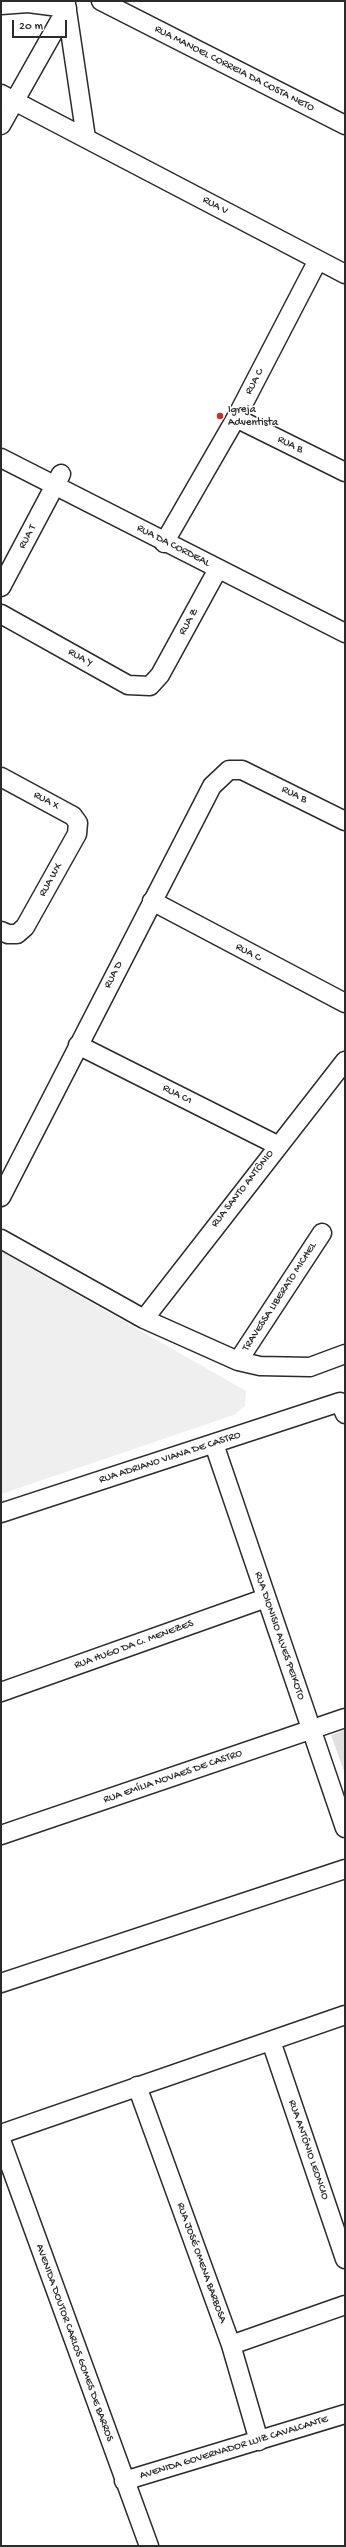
<!DOCTYPE html>
<meta charset="utf-8">
<style>
body{margin:0}
#map{position:relative;width:346px;height:2547px;overflow:hidden;background:#fff;font-family:"Gochi Hand",sans-serif}
canvas{display:block}
.frame{position:absolute;inset:0;border:2px solid #2b2b2b;pointer-events:none}
.scale{position:absolute;left:12px;top:20px;width:55px;height:18px;box-sizing:border-box;border:2px solid #2b2b2b;border-top:0;padding-left:5px;font-size:12px;line-height:14px;white-space:nowrap;color:#2b2b2b;-webkit-text-stroke:3px #fff;paint-order:stroke}
</style>
<div id="map">
<canvas width="346" height="2547"></canvas>
<div class="frame"></div>
<div class="scale">20 m</div>
</div>
<script>
const ctx = document.querySelector('canvas').getContext('2d');
ctx.lineJoin = 'round';
function paint(path, color) { ctx.fillStyle = color; ctx.fill(path, 'evenodd'); }
const poly = rows => new Path2D(rows.map(r => 'M' + r).join(''));
function trace(path, color, width, dash) { ctx.strokeStyle = color; ctx.lineWidth = width; ctx.lineCap = dash ? 'butt' : 'round'; ctx.setLineDash(dash || []); ctx.stroke(path); }
function write(font, color, halo, rows, align = 'center') {
  ctx.font = font + ' "Gochi Hand",sans-serif'; ctx.lineWidth = 3; ctx.setLineDash([]); ctx.textBaseline = 'middle'; ctx.strokeStyle = halo; ctx.fillStyle = color; for (const [text, x, y, turn = 0] of rows) {
    ctx.save(); ctx.translate(x, y); ctx.rotate((+turn || 0) * Math.PI / 180); ctx.textAlign = isNaN(turn) ? turn : align; if (halo) ctx.strokeText(text, 0, 0); ctx.fillText(text, 0, 0); ctx.restore();
  }
}
const built = poly([
 [1,1251,246,1391,245,1406,234,1415,1,1494]
]);
const green = poly([
 [345,1730,345,1774,331,1735]
]);
const minor = poly([
 [101,1,345,125],
 [66,4,86,138],
 [1,5,28,3,67,8,1,125],
 [1,94,345,274],
 [236,418,345,472],
 [1,458,345,633],
 [164,543,236,418,318,260],
 [1,587,61,474],
 [1,614,128,685,150,686,160,675,218,569],
 [1,777,73,816,78,823,77,834,25,927,17,934,8,934,1,931],
 [152,901,345,1003],
 [78,1045,277,1145],
 [1,1197,212,786,229,770,242,770,345,821],
 [1,1239,144,1319,238,1361,260,1366,310,1367,345,1354],
 [144,1319,345,1061],
 [238,1361,322,1233],
 [214,1444,345,1828],
 [1,1513,340,1402,345,1414],
 [1,1692,266,1598],
 [1,1835,345,1718],
 [1,1983,345,1869],
 [271,2041,345,2259],
 [137,2086,231,2345,259,2441],
 [1,2134,345,2015],
 [1,2140,149,2546],
 [231,2345,345,2305],
 [124,2481,345,2414]
]);
const markers = [
 [220,416,4,"#c8321e"]
];
const streetNames = [
 ["RUA MANOEL CORREIA DA COSTA NETO",234,69,27],
 ["RUA V",215,206,28],
 ["RUA C",255,382,-62],
 ["RUA B",290,445,26],
 ["RUA T",28,537,-62],
 ["RUA DA CORDEAL",173,546,27],
 ["RUA Z",189,622,-61],
 ["RUA Y",80,658,29],
 ["RUA B",294,795,26],
 ["RUA X",46,801,28],
 ["RUA WX",51,880,-61],
 ["RUA C",248,953,28],
 ["RUA D",114,975,-63],
 ["RUA C1",177,1095,27],
 ["RUA SANTO ANTÔNIO",243,1189,-52],
 ["TRAVESSA LIBERATO MICHEL",280,1297,-57],
 ["RUA ADRIANO VIANA DE CASTRO",170,1458,-18],
 ["RUA DIONISIO ALVES PEIKOTO",279,1636,71],
 ["RUA HUGO DA C. MENEZES",134,1645,-20],
 ["RUA EMÍLIA NOVAES DE CASTRO",173,1777,-19],
 ["RUA ANTÔNIO LEONCIO",308,2150,71],
 ["RUA JOSÉ OMENA BARBOSA",201,2263,70],
 ["AVENIDA DOUTOR CARLOS GOMES DE BARROS",74,2343,70],
 ["AVENIDA GOVERNADOR LUIZ CAVALCANTE",234,2448,-17]
];
const poiNames = [
 ["Igreja",228,410],
 ["Adventista",228,423]
];
paint(built, '#efefef');
paint(green, '#e0e0e0');
trace(minor, '#2b2b2b', 21);
trace(minor, '#fff', 18);
for (const [x, y, r, color] of markers) { const dot = new Path2D(); dot.arc(x, y, r, 0, 2 * Math.PI); ctx.fillStyle = color; ctx.fill(dot); trace(dot, '#fff', 1.5); }
write('11px', '#2b2b2b', '#fff', streetNames);
write('11px', '#2b2b2b', '#fff', poiNames, 'left');
</script>
